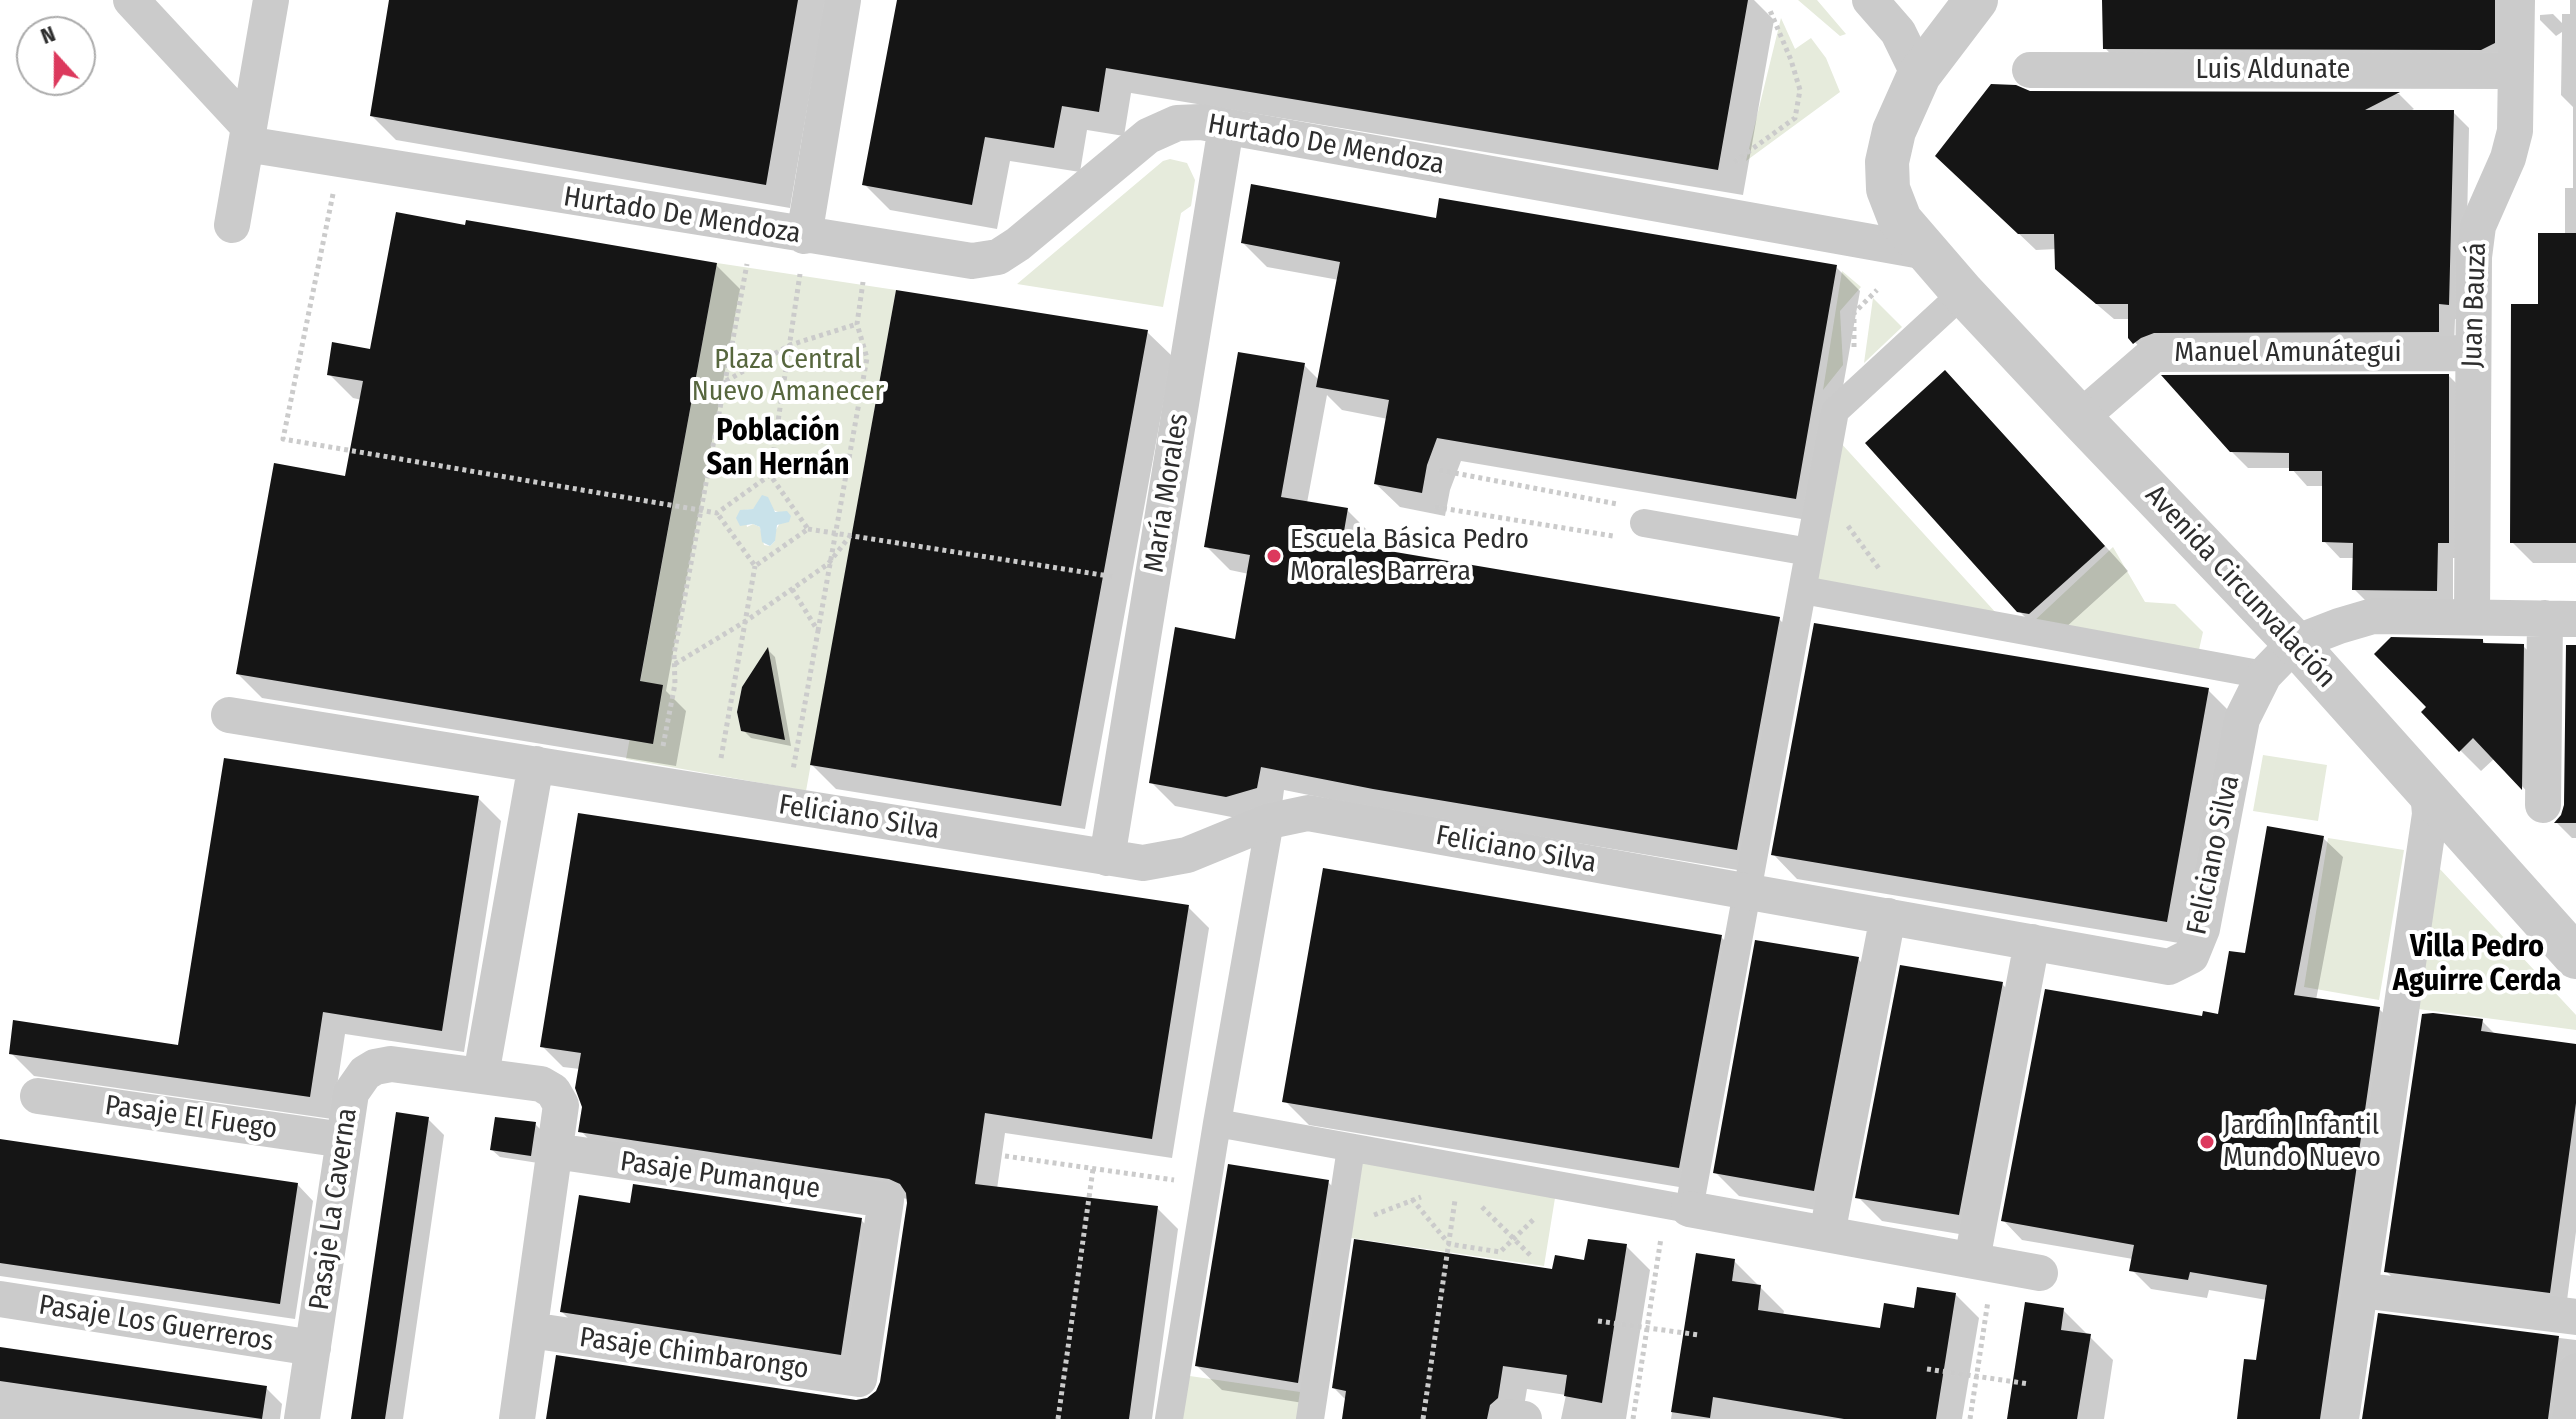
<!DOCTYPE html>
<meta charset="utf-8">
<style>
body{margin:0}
#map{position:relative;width:2576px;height:1419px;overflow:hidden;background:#fff;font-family:"Fira Sans Condensed",sans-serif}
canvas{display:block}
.north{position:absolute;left:16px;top:16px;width:80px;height:80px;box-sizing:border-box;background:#fff;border:2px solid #ababab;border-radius:50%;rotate:339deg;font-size:22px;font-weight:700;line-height:32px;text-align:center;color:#2e2e2e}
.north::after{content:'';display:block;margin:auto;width:28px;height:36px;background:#dc395d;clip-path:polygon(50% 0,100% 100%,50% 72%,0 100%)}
</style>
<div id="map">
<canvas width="2576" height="1419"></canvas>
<div class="north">N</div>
</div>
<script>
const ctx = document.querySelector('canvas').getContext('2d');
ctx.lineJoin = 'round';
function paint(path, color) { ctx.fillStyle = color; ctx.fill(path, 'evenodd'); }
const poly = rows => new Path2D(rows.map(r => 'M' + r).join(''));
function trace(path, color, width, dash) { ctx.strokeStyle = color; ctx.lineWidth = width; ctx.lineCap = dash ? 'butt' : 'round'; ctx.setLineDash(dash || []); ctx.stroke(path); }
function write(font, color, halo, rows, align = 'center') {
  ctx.font = font + ' "Fira Sans Condensed",sans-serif'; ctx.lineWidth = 8; ctx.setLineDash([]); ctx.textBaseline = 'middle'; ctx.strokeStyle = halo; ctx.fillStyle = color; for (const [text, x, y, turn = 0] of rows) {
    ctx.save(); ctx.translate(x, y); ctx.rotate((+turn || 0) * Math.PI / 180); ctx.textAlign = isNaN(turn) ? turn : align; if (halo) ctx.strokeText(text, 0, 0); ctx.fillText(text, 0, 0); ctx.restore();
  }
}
const green = poly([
 [1798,0,1817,0,1846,34,1840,36],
 [1781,18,1795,49,1811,38,1826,58,1840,92,1746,161],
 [1170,159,1187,163,1195,180,1191,206,1181,213,1163,307,1017,284,1163,161],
 [717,263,896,290,806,791,626,759],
 [769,500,771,509,778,512,780,523,774,533,775,541,770,546,764,545,760,527,753,524,747,527,744,510,753,509],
 [754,669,772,672,764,735,741,731,737,712,742,687],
 [1842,271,1861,287,1840,311,1843,365,1823,390],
 [1873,298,1902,327,1864,363],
 [1839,441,1997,614,1815,579],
 [2113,547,2145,602,2175,604,2203,632,2198,654,2034,621],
 [2263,755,2327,765,2318,821,2253,811],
 [2328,838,2404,850,2379,1000,2304,987],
 [2439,868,2576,1015,2576,1030,2418,1009],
 [1362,1162,1555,1198,1544,1266,1351,1238],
 [1176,1374,1314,1394,1310,1419,1169,1419]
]);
const water = poly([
 [762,495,768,497,775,512,787,511,791,516,789,522,777,525,775,541,770,546,762,542,760,527,753,524,740,526,736,518,740,510,753,509]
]);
const shadow = poly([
 [391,0,826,0,790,208,396,140,372,116],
 [899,0,1754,0,1774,20,1743,195,1131,93,1124,136,1087,130,1080,172,1010,161,997,229,890,210,864,184],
 [2104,0,2511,0,2511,59,2121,65,2105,48],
 [2570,0,2576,0,2576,563,2533,563,2512,542,2540,306,2565,235,2565,188,2573,188,2573,107,2561,95,2562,32,2556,36,2540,20,2540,15,2553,14,2562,23,2562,14,2570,14],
 [2030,93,2399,94,2414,109,2408,112,2453,112,2469,128,2465,320,2455,319,2454,348,2151,359,2130,337,2130,319,2114,319,2074,285,2057,249,2036,250,1954,172],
 [1437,221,1836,267,1860,291,1819,522,1461,461,1450,490,1445,516,1400,507,1376,484,1388,419,1342,410,1327,395,1307,503,1347,510,1372,535,1369,550,1779,619,1803,643,1761,874,1399,813,1284,790,1281,812,1252,821,1175,806,1151,782,1237,642,1249,574,1230,570,1206,546,1304,365,1320,381,1339,280,1267,267,1243,243],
 [716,265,740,289,666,691,686,711,676,766,262,698,238,674,347,478,362,400,353,398,329,374,372,351],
 [1147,332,1172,356,1085,829,836,789,812,765],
 [2449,376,2465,392,2464,558,2453,558,2453,606,2371,606,2354,589,2355,558,2340,558,2324,541,2324,486,2307,486,2291,468,2248,468,2231,451],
 [1969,397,2128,571,2054,638,2044,636,2019,611],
 [2483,641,2487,645,2523,646,2544,666,2542,807,2495,758,2481,771,2460,750],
 [2576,647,2576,838,2572,838,2557,823,2563,816],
 [768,650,775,657,791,746,751,738,743,730],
 [2208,690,2232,714,2191,945,1797,879,1773,854],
 [478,798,501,821,464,1052,345,1034,332,1119,34,1076,11,1053,180,1047],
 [2323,838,2343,857,2316,1000,2379,1009,2399,1028,2341,1419,2238,1419,2258,1363,2267,1300,2209,1290,2207,1298,2151,1289,2132,1270,2133,1259,2022,1240,2003,1220,2204,1018,2220,1016,2247,956],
 [1188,907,1209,928,1172,1158,1005,1133,997,1189,1157,1208,1178,1229,1152,1419,548,1419,868,1400,877,1393,882,1383,908,1199,601,1152,581,1131,584,1107,580,1069,563,1067,542,1046],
 [1721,937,1745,961,1703,1191,1309,1125,1285,1101],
 [1858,959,1882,984,1838,1214,1739,1196,1715,1172],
 [2002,984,2026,1008,1983,1238,1882,1221,1858,1197],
 [2482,1021,2496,1035,2576,1046,2576,1232,2566,1308,2402,1287,2386,1271],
 [428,1119,444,1135,403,1419,353,1419],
 [535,1124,543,1132,538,1163,500,1157,492,1150],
 [0,1141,297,1184,313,1201,295,1319,0,1276],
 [1328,1182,1352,1207,1322,1406,1222,1390,1197,1366],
 [631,1205,861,1220,877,1236,857,1370,578,1328,562,1312],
 [1626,1246,1650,1270,1626,1419,1561,1419,1566,1395,1527,1389,1522,1419,1344,1419,1347,1401,1334,1388,1554,1272],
 [1697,1256,1734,1261,1784,1311,1783,1315,1881,1330,1915,1310,1956,1295,1979,1318,1962,1419,1671,1419],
 [2063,1310,2113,1360,2104,1419,2008,1419],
 [2379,1316,2576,1340,2576,1382,2570,1419,2364,1419],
 [0,1349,266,1388,282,1404,280,1419,0,1419]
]);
const building = poly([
 [389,0,798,0,766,185,370,116],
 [897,0,1748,0,1718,170,1106,68,1099,112,1062,106,1054,148,985,137,972,205,862,185],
 [2102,0,2495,0,2495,43,2481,50,2103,49],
 [1991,84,2016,85,2030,91,2400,92,2365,110,2454,110,2449,305,2439,304,2439,332,2154,333,2141,338,2133,344,2128,338,2128,304,2096,304,2055,269,2054,234,2018,234,1935,156],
 [1251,184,1436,218,1439,198,1837,265,1796,499,1437,438,1427,465,1422,493,1374,484,1389,400,1316,387,1340,262,1241,243],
 [396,212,465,225,466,220,717,263,640,681,663,685,653,744,236,674,274,463,345,476,363,381,327,375,332,342,370,349],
 [2538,233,2576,233,2576,543,2510,543,2511,304,2538,304],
 [896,290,1148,330,1061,806,810,765],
 [1238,352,1305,363,1281,497,1348,508,1342,543,1780,617,1737,850,1373,789,1261,767,1257,788,1226,797,1149,783,1175,627,1235,639,1250,555,1204,547],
 [1945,370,2105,546,2029,614,2017,612,1865,443],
 [2449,374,2449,543,2438,543,2437,591,2352,590,2353,543,2322,542,2322,471,2289,471,2289,453,2230,452,2161,375],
 [1814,623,2209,688,2167,922,1771,855],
 [2391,637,2483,639,2483,643,2524,644,2522,790,2473,738,2459,752,2421,712,2426,707,2374,654],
 [2566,645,2576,645,2576,823,2554,823,2561,815,2564,805],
 [768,647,785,740,741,731,737,712,742,687],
 [224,758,479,796,442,1031,323,1012,310,1097,9,1054,13,1020,178,1045],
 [578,813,1189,905,1152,1139,985,1113,975,1184,1158,1206,1129,1419,546,1419,556,1355,856,1400,867,1398,876,1391,880,1382,907,1203,906,1193,900,1184,889,1179,578,1132,582,1107,575,1088,581,1053,540,1047],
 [2267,826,2324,836,2294,995,2380,1007,2320,1419,2237,1419,2244,1359,2256,1360,2267,1285,2190,1272,2188,1280,2129,1271,2134,1245,2001,1221,2045,989,2202,1016,2203,1011,2218,1014,2229,951,2245,953],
 [1323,868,1722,935,1679,1168,1282,1102],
 [1755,940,1859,957,1814,1191,1713,1173],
 [1900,965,2003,982,1959,1215,1855,1198],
 [2433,1013,2483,1019,2481,1031,2576,1044,2576,1103,2550,1293,2384,1272,2422,1014],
 [396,1112,429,1117,396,1346,385,1419,351,1419],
 [495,1117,536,1122,531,1156,490,1150],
 [0,1139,298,1183,280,1304,0,1263],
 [1228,1164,1329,1180,1298,1383,1195,1366],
 [633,1184,862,1218,841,1355,560,1312,579,1195,630,1203],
 [1354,1239,1552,1269,1555,1255,1584,1260,1588,1239,1627,1244,1602,1403,1564,1396,1567,1375,1503,1366,1498,1398,1490,1405,1487,1419,1342,1419,1346,1391,1332,1388],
 [1696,1253,1735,1259,1732,1281,1761,1285,1758,1310,1880,1328,1884,1303,1914,1308,1917,1287,1956,1293,1936,1419,1844,1419,1713,1397,1710,1418,1671,1412],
 [2025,1302,2064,1308,2061,1330,2091,1334,2077,1419,2007,1419],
 [2378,1313,2559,1336,2548,1419,2362,1419],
 [0,1347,267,1386,262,1419,0,1381]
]);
const path = poly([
 [1734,162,1795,118,1800,90,1791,60,1769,8],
 [333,194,283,439,717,513,770,475,808,529,755,566,717,513],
 [1854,347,1854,313,1877,290],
 [726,381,790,345,857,324],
 [1439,470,1617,504],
 [770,475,800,274],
 [1435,507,1613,536],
 [1848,526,1880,570],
 [808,529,1115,577],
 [792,589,818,631,793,770],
 [818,631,867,358,857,324,863,282],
 [675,664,746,621,828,564,850,536],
 [663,746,675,684,674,654,747,264],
 [721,758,755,566],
 [1005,1156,1174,1180],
 [1412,1199,1449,1244,1500,1252,1534,1219],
 [1482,1207,1531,1256],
 [1374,1215,1421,1197],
 [1598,1321,1699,1335],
 [1927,1369,2029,1384],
 [1058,1419,1093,1169],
 [1423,1419,1455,1200],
 [1633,1419,1661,1238],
 [1970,1419,1988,1301]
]);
const pedestrian = poly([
 [1644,523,1809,552],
 [1803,590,2264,675],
 [1217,1123,1689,1209,1835,411,1963,293],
 [1169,1419,1217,1123,1270,821],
 [1310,1419,1351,1148]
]);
const minor = poly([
 [131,0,249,127],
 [1870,0,1898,32,1919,75],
 [2030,70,2516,71],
 [246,144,972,261,998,257,1018,244,1148,136,1177,123,1201,122,1927,252],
 [232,225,271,0],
 [804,236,843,0],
 [2080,418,2154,354,2473,353],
 [2472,617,2474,257,2478,226,2508,158,2515,131,2517,0],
 [229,715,1143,863,1187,855,1270,821,1308,813,2169,967,2191,956,2202,929,2242,719,2264,675,2295,643,2339,626,2373,616,2576,619],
 [2543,805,2545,618],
 [1107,858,1226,127],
 [481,1075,536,764],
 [38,1096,344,1140],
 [1689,1209,2040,1273],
 [1827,1234,1888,916],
 [1972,1260,2032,942],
 [2360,1290,2576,1317],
 [0,1299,313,1348],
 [530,1330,859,1379,886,1200,555,1151],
 [1507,1417,1524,1419],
 [302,1419,351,1093,365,1073,375,1067,391,1064,541,1084,553,1091,561,1105,517,1419],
 [2341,1419,2430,814,2428,791],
 [2570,1419,2576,1371]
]);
const tertiary = poly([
 [1976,0,1919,75,1894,131,1887,162,1888,189,1900,220,1963,293,2080,418,2295,643,2576,957]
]);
const markers = [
 [1274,556,8,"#dc395d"],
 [2207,1142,8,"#dc395d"]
];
const streetNames = [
 ["Luis Aldunate",2273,70],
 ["Hurtado De Mendoza",1326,145,10],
 ["Hurtado De Mendoza",682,216,9],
 ["Juan Bauzá",2475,305,-88],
 ["Manuel Amunátegui",2288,353],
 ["María Morales",1167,493,-81],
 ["Avenida Circunvalación",2240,587,47],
 ["Feliciano Silva",859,818,9],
 ["Feliciano Silva",1516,850,10],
 ["Feliciano Silva",2214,855,-78],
 ["Pasaje El Fuego",191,1118,8],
 ["Pasaje Pumanque",720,1176,8],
 ["Pasaje La Caverna",334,1209,-82],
 ["Pasaje Los Guerreros",156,1324,9],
 ["Pasaje Chimbarongo",694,1354,8]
];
const parkNames = [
 ["Plaza Central",788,360],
 ["Nuevo Amanecer",788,392]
];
const poiNames = [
 ["Escuela Básica Pedro",1290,540],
 ["Morales Barrera",1290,572],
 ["Jardín Infantil",2223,1126],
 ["Mundo Nuevo",2223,1158]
];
const neighbourhoodNames = [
 ["Población",778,432],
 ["San Hernán",778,466],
 ["Villa Pedro",2477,948],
 ["Aguirre Cerda",2477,982]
];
paint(green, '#e6ebdc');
paint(water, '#c9e2ea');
paint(shadow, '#0003');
paint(building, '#151515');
trace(path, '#cbcbcb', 5, [4, 4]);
trace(pedestrian, '#cbcbcb', 28);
trace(minor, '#cbcbcb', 36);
trace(tertiary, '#cbcbcb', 44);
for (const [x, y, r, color] of markers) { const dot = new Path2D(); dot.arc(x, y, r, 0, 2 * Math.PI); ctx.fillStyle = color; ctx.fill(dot); trace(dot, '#fff', 3); }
write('28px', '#2e2e2e', '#fff', streetNames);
write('28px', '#57673e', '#fff', parkNames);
write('28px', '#2e2e2e', '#fff', poiNames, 'left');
write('bold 30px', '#000', '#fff', neighbourhoodNames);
</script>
